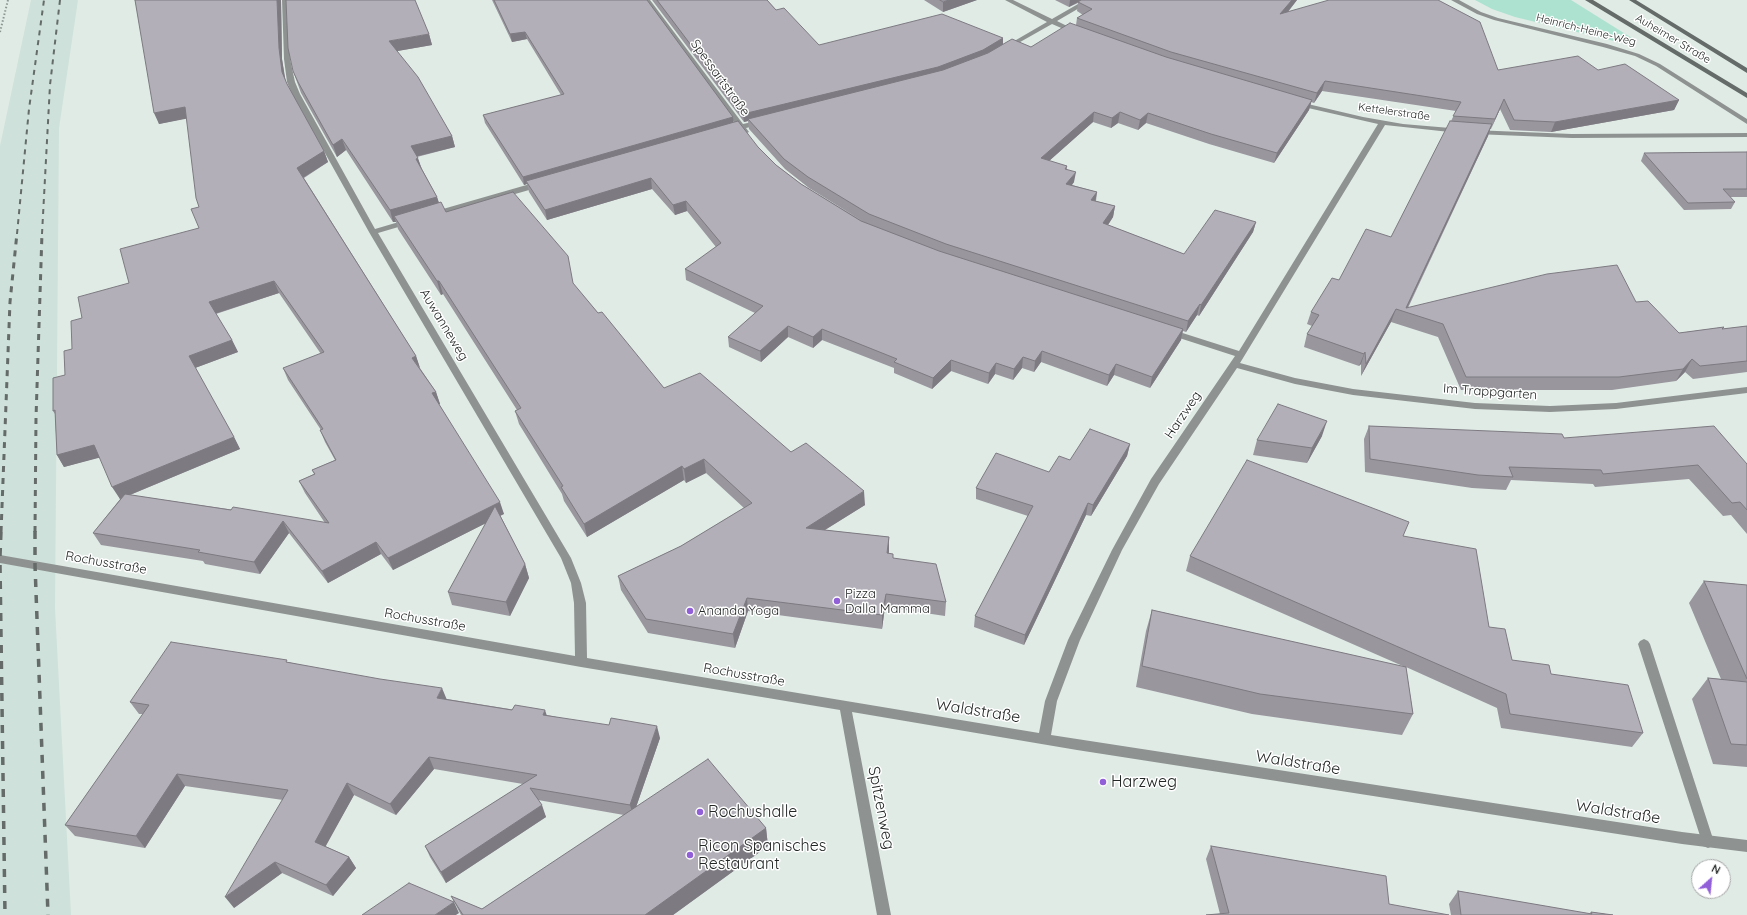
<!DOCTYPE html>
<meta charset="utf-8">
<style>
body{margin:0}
#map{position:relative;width:1747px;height:915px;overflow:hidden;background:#e0ebe6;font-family:Quicksand,sans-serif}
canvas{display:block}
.north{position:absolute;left:1691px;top:859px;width:40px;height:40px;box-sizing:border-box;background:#fff;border:1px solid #a7a8a8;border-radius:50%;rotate:27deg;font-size:11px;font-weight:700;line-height:16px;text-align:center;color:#222625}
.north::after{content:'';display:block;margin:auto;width:14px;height:18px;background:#915fd8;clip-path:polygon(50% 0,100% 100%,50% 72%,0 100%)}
</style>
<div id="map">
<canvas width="1747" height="915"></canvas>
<div class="north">N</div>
</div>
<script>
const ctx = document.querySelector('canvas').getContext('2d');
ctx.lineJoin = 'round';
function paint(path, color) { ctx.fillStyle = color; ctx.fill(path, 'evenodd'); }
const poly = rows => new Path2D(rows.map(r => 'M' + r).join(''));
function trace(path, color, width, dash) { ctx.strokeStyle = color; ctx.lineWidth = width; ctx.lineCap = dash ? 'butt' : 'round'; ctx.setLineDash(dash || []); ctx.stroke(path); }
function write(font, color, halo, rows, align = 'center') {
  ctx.font = font + ' Quicksand,sans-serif'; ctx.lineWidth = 3; ctx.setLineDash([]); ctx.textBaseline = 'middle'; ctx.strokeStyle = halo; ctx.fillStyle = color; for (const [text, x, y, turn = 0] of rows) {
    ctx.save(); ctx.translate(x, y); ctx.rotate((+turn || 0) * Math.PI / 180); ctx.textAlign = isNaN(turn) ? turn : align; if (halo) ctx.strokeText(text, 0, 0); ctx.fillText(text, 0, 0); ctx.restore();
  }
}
const built = poly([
 [31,0,78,0,59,128,55,608,71,915,0,915,0,146]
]);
const green = poly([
 [1475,0,1571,0,1635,40,1618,42,1515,17,1492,9]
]);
const path = poly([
 [0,32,8,0]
]);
const lane = poly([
 [1644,639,1648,641,1650,644,1714,842,1713,846,1708,848,1703,846,1702,842,1638,644,1640,641,1644,639]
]);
const street = poly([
 [282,0,288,0,290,59,295,82,300,94,375,229,409,219,413,221,412,223,378,233,571,558,581,583,586,603,587,658,1039,733,1045,701,1068,640,1112,550,1151,479,1235,356,1167,334,1165,332,1170,329,1239,351,1378,124,1295,105,1295,101,1363,117,1403,124,1462,129,1463,131,1459,133,1385,125,1240,363,1295,378,1353,389,1475,403,1550,406,1616,403,1747,387,1747,393,1616,409,1550,412,1475,409,1353,395,1295,384,1237,368,1159,484,1122,550,1080,640,1057,701,1051,735,1682,832,1747,840,1747,852,1682,844,1077,750,852,712,891,915,877,915,840,710,581,667,0,563,0,555,575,656,574,603,571,583,561,558,369,232,292,94,287,82,284,59,282,0],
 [644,0,650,0,743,124,761,120,764,120,764,124,746,128,749,132,745,134,739,130,726,132,726,128,737,126,644,0],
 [1005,0,1013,0,1052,19,1085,0,1093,0,1057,21,1077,31,1077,33,1073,33,1052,24,1006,50,1004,49,1004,47,1047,22,1005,0],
 [1451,0,1459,0,1481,12,1498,18,1607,44,1639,54,1660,64,1747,119,1747,124,1656,66,1635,56,1603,47,1494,20,1477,14,1451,0],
 [1472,130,1572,134,1747,133,1747,137,1572,138,1475,134,1472,134,1472,130],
 [537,182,543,182,544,184,543,186,435,217,429,217,428,215,429,213,537,182]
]);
const secondary = poly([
 [1585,0,1593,0,1747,93,1747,98,1585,0],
 [1629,0,1636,0,1747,68,1747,73,1629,0]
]);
const railFar2 = poly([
 [17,234,29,109,44,0],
 [42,234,50,85,60,0]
]);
const railFar1 = poly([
 [1,532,10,302,17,233],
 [35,532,36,418,42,233]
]);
const rail = poly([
 [35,531,35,565,48,915],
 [0,556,1,531],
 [0,565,5,915]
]);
const wall = poly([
 [135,0,281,0,282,59,285,80,324,151,328,162,304,178,416,356,420,368,436,392,440,404,439,404,504,514,500,515,525,564,529,578,510,616,452,605,448,592,486,523,393,570,381,554,328,583,289,533,260,574,205,564,203,561,101,545,93,533,121,498,120,499,100,457,64,467,57,455,55,414,53,411,65,375,72,349,82,318,129,283,199,228,199,207,187,118,159,124],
 [279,293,321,354,283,368,288,380,321,430,320,430,325,442,335,460,312,470,314,474,299,481,305,493,325,523,130,495,240,449,234,437,195,368,238,352,232,340,216,314],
 [492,0,647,0,733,117,733,123,776,165,801,184,864,222,809,188,785,169,749,129,748,121,744,122,652,0,767,0,776,10,819,45,1003,38,1003,44,1031,47,1076,25,1077,18,1083,15,1077,11,1078,3,1069,7,1055,0,1297,0,1288,12,1498,70,1598,70,1679,100,1674,110,1551,132,1510,130,1500,109,1491,129,1490,129,1488,136,1408,308,1636,302,1679,333,1724,327,1723,329,1747,326,1747,372,1693,379,1685,372,1676,381,1612,390,1461,390,1438,337,1391,322,1361,376,1361,364,1359,366,1304,347,1307,334,1312,326,1307,324,1311,312,1339,280,1391,237,1451,121,1456,111,1322,91,1314,103,1311,102,1309,110,1274,163,1209,144,1146,123,1138,130,1118,123,1111,128,1093,122,1049,161,1067,166,1067,169,1074,182,1072,185,1097,192,1096,201,1115,206,1113,217,1108,225,1184,254,1256,222,1253,232,1199,316,1197,315,1186,332,1183,331,1181,340,1150,388,1114,375,1107,386,1041,362,1034,372,1022,368,1013,380,995,374,988,384,951,371,932,389,894,373,894,368,822,340,813,348,788,337,761,362,729,347,728,337,755,313,686,280,685,269,716,247,687,211,675,215,652,189,547,220,529,192,527,184,524,185,485,123,483,115,561,95,527,39,512,42],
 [924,0,977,0,943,12],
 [429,34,432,45,397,51,452,136,455,147,417,157,422,169,437,197,439,203,446,212,573,284,598,313,664,388,791,452,865,505,825,530,889,537,889,553,893,558,946,602,945,616,885,607,882,629,748,611,735,648,648,633,621,590,618,576,681,546,744,508,706,473,686,483,684,480,587,537,564,501,562,494,519,424,515,411,517,410,443,294,441,295,398,229,396,222,393,222,346,150,337,157,301,93,293,71],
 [1747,152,1747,197,1730,197,1735,202,1731,209,1684,210,1641,161,1644,153],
 [1369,426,1564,438,1747,464,1747,534,1731,515,1723,516,1689,479,1595,487,1593,484,1511,480,1506,490,1472,488,1365,472,1364,439],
 [1322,436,1307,463,1253,455,1257,440],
 [1130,444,1127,456,1091,516,1086,515,1024,645,974,627,975,616,1028,516,976,499,976,488,1049,472,1070,460],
 [1403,536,1489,627,1512,660,1551,674,1643,733,1632,747,1501,728,1497,708,1406,667,1413,714,1402,735,1252,714,1136,687,1146,631,1152,610,1405,667,1186,571,1190,556],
 [1704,581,1747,585,1747,767,1713,764,1692,699,1708,678,1721,679,1689,603],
 [288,662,447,699,547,715,660,738,636,807,766,828,768,846,673,915,461,915,451,896,482,909,624,815,538,800,546,817,446,883,430,857,425,846,523,784,434,769,396,815,354,795,325,846,349,857,356,868,333,896,282,873,234,908,283,800,185,786,145,848,75,836,65,825,143,714,139,714,130,702],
 [1211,846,1389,904,1220,914,1206,859],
 [1458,891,1589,914,1591,912,1613,915,1451,915,1449,904]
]);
const shadedWall = poly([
 [277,0,281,0,282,59,286,83,282,72,279,48],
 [949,0,977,0,943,12,943,2],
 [1070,0,1082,0,1069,7],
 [1292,0,1297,0,1278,24,1280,14],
 [525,32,527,39,512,42,510,34],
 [429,34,432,45,392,52,389,41],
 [1003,38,1003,46,938,75,748,119,748,121,744,122,743,114],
 [1325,81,1322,91,1314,103,1317,93],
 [1504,99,1500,109,1491,129,1495,119],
 [1312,100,1309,110,1274,163,1277,153],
 [1679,100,1674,110,1551,132,1555,122],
 [185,107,190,118,159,124,154,113],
 [1094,112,1093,122,1040,169,1041,158],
 [1120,112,1118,123,1111,128,1112,118],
 [1148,113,1146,123,1138,130,1140,120],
 [733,117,734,125,526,181,527,184,524,185,523,177],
 [1492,124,1488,136,1405,312,1406,308],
 [452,136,455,147,414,157,411,146],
 [342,139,346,150,337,157,333,145],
 [324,151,328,162,301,179,297,168],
 [418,158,422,170,416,159],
 [1076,172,1074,182,1065,194,1066,184],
 [651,178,652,189,547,220,545,210],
 [1097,192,1095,203,1091,200],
 [437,197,441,209,394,216,396,222,393,222,390,210],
 [686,201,687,211,675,215,673,205],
 [1115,206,1113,217,1102,234,1103,223],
 [1256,222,1253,232,1199,316,1201,305],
 [274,281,279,293,214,314,209,302],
 [437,281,439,281,443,294,441,295],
 [1200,304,1197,315,1186,332,1188,321],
 [1396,309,1391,322,1361,376,1366,364],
 [788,326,788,337,761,362,760,351],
 [822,329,822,340,813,348,813,337],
 [1183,329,1181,340,1150,388,1152,377],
 [232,340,238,352,195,368,189,356],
 [1042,351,1041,362,1034,372,1035,361],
 [1365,352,1361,364,1359,366,1364,354],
 [416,356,420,368,412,358],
 [1023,357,1022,368,1013,380,1014,369],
 [1692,359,1685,372,1676,381,1683,369],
 [951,360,951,371,932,389,933,378],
 [996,363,995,374,988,384,989,373],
 [1116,364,1114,375,1107,386,1109,375],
 [436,392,440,404,436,405,432,393],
 [1327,421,1322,436,1307,463,1312,448],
 [234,437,240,449,120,499,112,487],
 [1130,444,1127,456,1091,516,1093,505],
 [94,445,102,457,64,467,57,455],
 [704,459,706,473,686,483,684,469],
 [682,466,684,480,587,537,584,524],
 [864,491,865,505,807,541,806,528],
 [500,502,504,514,393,570,388,558],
 [1088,503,1086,515,1024,645,1025,635],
 [283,521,289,533,260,574,254,562],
 [889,537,889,551,886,567,887,553],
 [376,542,381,554,328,583,322,571],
 [525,564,529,578,510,616,506,602],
 [886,594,885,607,882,629,882,615],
 [747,598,748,611,735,648,733,634],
 [442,688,447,700,437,698],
 [545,710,549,722,543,715],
 [657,726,660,738,633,816,630,805],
 [429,757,434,769,396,815,390,804],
 [177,774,185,786,145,848,136,836],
 [347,783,354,795,322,853,315,842],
 [542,805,546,817,446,883,441,872],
 [766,828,768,846,673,915,645,915],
 [349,857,356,868,333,896,326,885],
 [275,862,282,873,234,908,225,897],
 [454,902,459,913,456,915,435,915]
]);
const building = poly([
 [135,0,277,0,279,48,282,72,287,84,324,151,297,168,416,356,412,358,436,392,432,393,500,502,388,558,376,542,322,571,283,521,254,562,198,552,200,550,93,533,125,494,231,510,233,507,329,523,299,481,315,474,312,470,336,460,320,430,323,429,283,368,324,352,274,281,209,302,232,340,189,356,234,437,112,487,94,445,57,455,55,410,53,411,53,378,65,375,64,351,72,349,71,321,82,318,78,297,129,283,120,249,199,228,191,209,199,207,196,198,185,107,154,113,135,0],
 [286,0,415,0,429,34,389,41,418,77,452,136,411,146,418,158,416,159,437,197,390,210,342,139,333,145,298,82,293,71,288,48,286,0],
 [494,0,647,0,733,117,523,177,483,115,564,94,525,32,510,34,494,0],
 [657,0,767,0,776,10,784,8,819,45,942,14,1003,38,983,50,938,67,743,114,657,0],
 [940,0,949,0,943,2,940,0],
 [1081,0,1292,0,1280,14,1329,0,1438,0,1480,22,1498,70,1578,56,1598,70,1625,64,1679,100,1555,122,1514,120,1504,99,1495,119,1453,116,1461,102,1325,81,1317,93,1171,52,1077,18,1092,9,1078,2,1081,0],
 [1070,23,1166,57,1312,100,1277,153,1211,134,1148,113,1140,120,1120,112,1112,118,1094,112,1041,158,1067,166,1065,169,1076,172,1066,184,1097,192,1091,200,1115,206,1103,223,1184,254,1215,210,1256,222,1201,305,1200,304,1188,321,946,244,869,214,808,177,784,159,748,119,943,70,988,53,1012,39,1031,47,1070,23],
 [738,121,758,147,776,165,801,184,861,221,939,251,1183,329,1152,377,1116,364,1109,375,1042,351,1035,361,1023,357,1014,369,996,363,989,373,951,360,933,378,894,362,897,359,822,329,813,337,788,326,760,351,728,337,763,306,685,269,721,243,686,201,673,205,651,178,545,210,526,181,738,121],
 [1450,121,1492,124,1406,308,1547,274,1617,265,1636,302,1648,301,1679,333,1724,327,1722,329,1747,326,1747,361,1700,366,1692,359,1683,369,1619,377,1466,377,1443,324,1396,309,1366,364,1365,352,1364,354,1307,334,1319,315,1311,312,1332,278,1339,280,1366,229,1391,237,1450,121],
 [1747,152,1747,189,1723,189,1735,202,1688,203,1644,153,1747,152],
 [513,192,568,256,573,283,598,313,602,312,664,388,700,373,791,452,806,443,864,491,806,528,889,537,887,553,893,554,893,558,936,564,946,602,886,594,882,615,747,598,733,634,646,619,618,576,681,546,752,503,704,459,684,469,682,466,584,524,561,487,563,486,515,411,521,408,439,281,437,281,394,216,441,202,446,212,513,192],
 [1278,404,1327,421,1312,448,1257,440,1278,404],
 [1369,426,1562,434,1564,438,1714,426,1747,464,1747,510,1740,502,1732,503,1698,465,1603,474,1601,470,1509,467,1513,477,1478,475,1370,459,1369,426],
 [1090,429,1130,444,1093,505,1088,503,1025,635,975,616,1033,506,976,488,996,453,1049,472,1059,456,1070,460,1090,429],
 [1247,460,1409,522,1403,536,1476,549,1489,627,1505,629,1512,660,1549,665,1551,674,1628,685,1643,733,1510,714,1506,694,1190,556,1247,460],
 [495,506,525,564,506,602,448,592,495,506],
 [1704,581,1747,585,1747,679,1704,581],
 [1152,610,1406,667,1413,714,1260,694,1142,666,1152,610],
 [171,642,287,660,286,662,380,679,442,688,437,698,512,710,515,705,545,710,543,715,609,725,611,718,657,726,630,805,530,788,542,805,441,872,425,846,537,775,429,757,390,804,347,783,315,842,349,857,326,885,275,862,225,897,288,790,177,774,136,836,65,825,149,705,130,702,171,642],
 [1708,678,1747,682,1747,745,1731,744,1708,678],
 [708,759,766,828,645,915,463,915,451,896,482,909,708,759],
 [1211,846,1386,876,1389,904,1449,915,1206,915,1229,913,1211,846],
 [409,883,454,902,435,915,362,915,409,883],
 [1458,891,1592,914,1591,912,1613,915,1461,915,1458,891]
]);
const markers = [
 [837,601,4,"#915fd8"],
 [690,611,4,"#915fd8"],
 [1103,782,4,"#915fd8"],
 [700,812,4,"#915fd8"],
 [690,855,4,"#915fd8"]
];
const farStreetnames = [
 ["Heinrich-Heine-Weg",1586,30,14],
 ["Auheimer Straße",1673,39,31],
 ["Kettelerstraße",1394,112,8]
];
const streetNames = [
 ["Spessartstraße",720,78,54],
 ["Auwanneweg",444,325,59],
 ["Im Trappgarten",1490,392,4],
 ["Harzweg",1183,415,-56],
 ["Rochusstraße",106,563,10],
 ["Rochusstraße",425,620,10],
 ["Rochusstraße",744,675,10]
];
const poiNames = [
 ["Pizza",845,594],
 ["Dalla Mamma",845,609],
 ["Ananda Yoga",698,611]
];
const nearStreetnames = [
 ["Waldstraße",978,711,9],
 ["Waldstraße",1298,763,9],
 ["Spitzenweg",881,808,79],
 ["Waldstraße",1618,812,9]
];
const nearPoinames = [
 ["Harzweg",1111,782],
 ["Rochushalle",708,812],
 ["Ricon Spanisches",698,846],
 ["Restaurant",698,864]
];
paint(built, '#cee1da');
paint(green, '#ace2cf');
trace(path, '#8d9592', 2, [1.5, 2]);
paint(lane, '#8e9391');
paint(street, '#8e9391');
paint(secondary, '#646b68');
trace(railFar2, '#656b69', 2, [5, 5]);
trace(railFar1, '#656b69', 3, [6, 6]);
trace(rail, '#656b69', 3.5, [8, 8]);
paint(wall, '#99969e');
paint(shadedWall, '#7d7a81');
paint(building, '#b2afb8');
trace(building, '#7d7a81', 1);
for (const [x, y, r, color] of markers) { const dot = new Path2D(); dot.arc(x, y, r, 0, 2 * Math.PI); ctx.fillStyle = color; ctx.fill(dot); trace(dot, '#fff', 1.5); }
write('11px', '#222625', '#fff', farStreetnames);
write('13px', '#222625', '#fff', streetNames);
write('13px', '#222625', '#fff', poiNames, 'left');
write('16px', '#222625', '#fff', nearStreetnames);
write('16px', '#222625', '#fff', nearPoinames, 'left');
</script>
